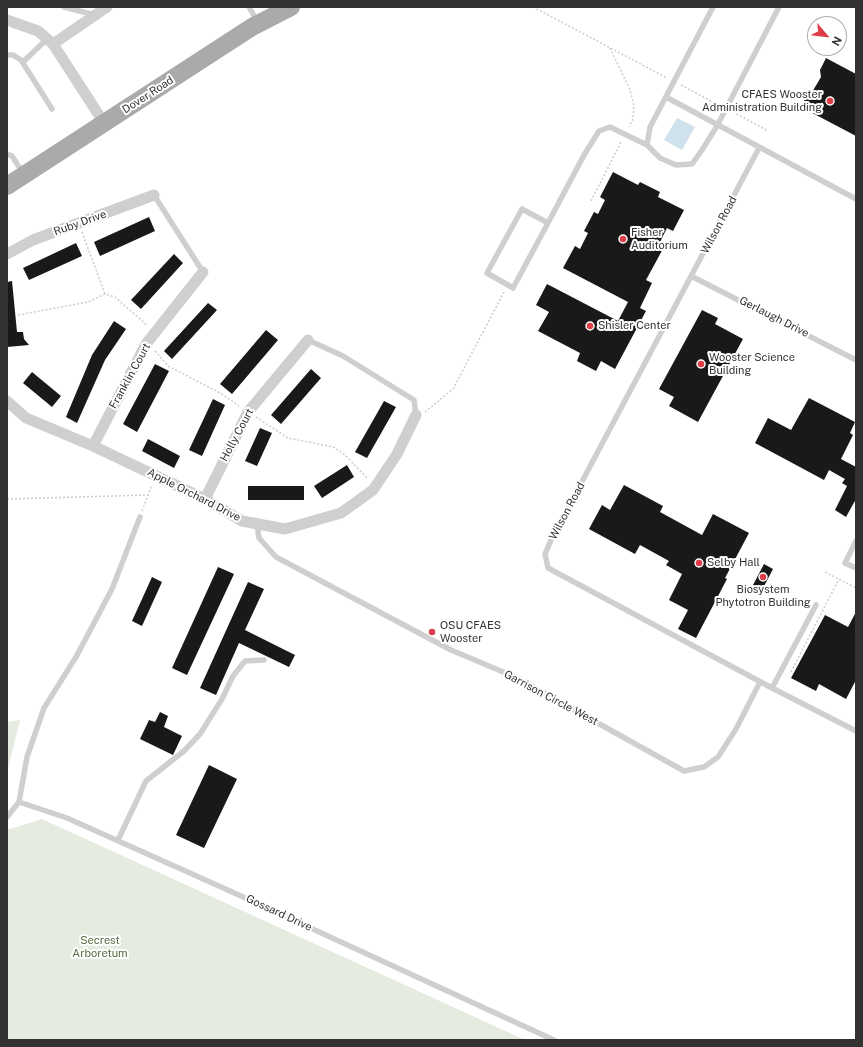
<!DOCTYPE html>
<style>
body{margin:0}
#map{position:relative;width:863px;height:1047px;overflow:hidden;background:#fff;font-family:"Public Sans",sans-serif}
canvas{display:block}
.frame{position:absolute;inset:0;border:8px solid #323232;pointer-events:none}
.north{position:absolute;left:807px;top:16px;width:40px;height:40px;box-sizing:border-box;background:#fff;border:1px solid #adadad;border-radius:50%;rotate:118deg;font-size:11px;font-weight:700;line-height:16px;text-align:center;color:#323232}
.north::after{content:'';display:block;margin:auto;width:14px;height:18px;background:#df3e49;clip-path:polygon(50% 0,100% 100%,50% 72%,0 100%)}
</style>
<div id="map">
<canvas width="863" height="1047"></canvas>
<div class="frame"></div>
<div class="north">N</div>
</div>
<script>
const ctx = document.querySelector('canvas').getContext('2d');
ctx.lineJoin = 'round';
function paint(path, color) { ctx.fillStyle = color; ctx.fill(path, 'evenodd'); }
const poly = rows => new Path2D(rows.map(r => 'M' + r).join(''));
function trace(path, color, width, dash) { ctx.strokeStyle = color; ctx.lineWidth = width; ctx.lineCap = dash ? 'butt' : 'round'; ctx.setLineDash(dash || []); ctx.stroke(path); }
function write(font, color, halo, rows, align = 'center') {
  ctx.font = font + ' "Public Sans",sans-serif'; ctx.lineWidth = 4; ctx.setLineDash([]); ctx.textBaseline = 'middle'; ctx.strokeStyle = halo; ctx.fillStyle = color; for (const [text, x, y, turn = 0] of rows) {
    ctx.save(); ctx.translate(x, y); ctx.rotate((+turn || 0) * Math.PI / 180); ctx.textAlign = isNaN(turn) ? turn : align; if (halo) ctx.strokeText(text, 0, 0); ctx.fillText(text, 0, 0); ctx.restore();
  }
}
const green = poly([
 [20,720,7,772,7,722],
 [42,819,525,1040,7,1040,7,830]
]);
const water = poly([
 [677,118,695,127,682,150,664,140]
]);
const building = poly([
 [826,58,856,74,856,136,801,107,807,95,811,94,821,77,820,70],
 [613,172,638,185,640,182,660,192,658,197,684,210,673,231,667,228,659,244,664,247,646,280,652,283,640,308,646,311,615,369,601,361,596,371,577,361,580,353,538,331,549,312,536,305,547,284,618,321,628,302,563,268,575,246,580,249,588,233,584,231,594,212,598,214,605,200,600,197],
 [149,217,155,231,100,256,94,242],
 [76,243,82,256,29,280,23,268],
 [174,254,183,263,141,309,131,300],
 [12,281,17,332,23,332,24,339,29,345,7,347,7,282],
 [208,303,217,310,172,359,164,351],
 [702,310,718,318,715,324,743,339,698,422,669,406,674,397,659,389],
 [114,321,126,329,105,360,77,423,66,417,92,355],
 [266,330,278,340,232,394,220,384],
 [155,364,169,371,137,432,123,424],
 [311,369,321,378,281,424,271,415],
 [32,372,61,396,52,407,23,383],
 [809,398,855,422,850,433,853,435,841,459,856,467,856,499,846,517,835,510,847,486,842,483,845,479,829,470,824,480,755,443,768,418,791,430],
 [213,399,225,405,202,456,189,450],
 [384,401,396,407,367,458,355,452],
 [260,428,272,433,257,466,245,461],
 [148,439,180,456,174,468,142,451],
 [347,465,354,477,322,498,314,486],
 [624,485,663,506,660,512,702,535,713,514,749,533,725,578,727,579,696,638,678,629,688,610,669,600,682,574,666,565,669,561,640,545,635,554,589,529,602,505,610,510],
 [248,486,304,486,304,500,248,500],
 [764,564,773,569,762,590,753,585],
 [218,567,234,574,187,675,172,668],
 [152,577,162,582,142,626,132,621],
 [248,582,264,589,245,630,295,655,289,667,239,643,216,695,200,688],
 [856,612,856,680,846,699,819,684,816,691,791,678,825,615,848,627],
 [160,712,168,716,164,727,182,736,173,755,140,739,149,720,155,722],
 [209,765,237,779,204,848,176,835]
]);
const path = poly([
 [533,7,667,78],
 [610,48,630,90,634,106,633,119,629,127],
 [681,85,720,106],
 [733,112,768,131],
 [591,201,621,142],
 [82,232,105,294],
 [18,315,88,302,105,294,115,297,148,326],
 [155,351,168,366,222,394,239,406],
 [425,412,453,389,504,292],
 [256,417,288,438,333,447,344,454,368,479],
 [7,499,148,495],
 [142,511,152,485],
 [825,572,856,588],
 [791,672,839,579]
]);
const service = poly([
 [64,7,95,15],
 [249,7,257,21],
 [713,7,650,127,647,145,660,158,676,165,692,164,702,150,717,126,779,7],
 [7,55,13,55,21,60,52,109],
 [23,62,47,39],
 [666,97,856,199],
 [759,148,551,540,545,554,548,568,772,688,856,731],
 [7,154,12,156,23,173],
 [154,195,203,272],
 [548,223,522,209,487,273,513,288,548,223,584,155,599,131,610,127,647,145],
 [691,276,856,360],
 [308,340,343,356,414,400,416,415],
 [257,524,259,538,276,557,451,650,515,677,684,771,704,767,718,757,736,729,760,682],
 [856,541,845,563,856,568],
 [772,688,816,605],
 [19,802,27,757,44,708,76,657,112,589,140,517],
 [7,817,19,802,67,818,230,891,554,1040],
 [118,840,146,781,184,751,200,734,222,699,233,676,245,661,264,660]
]);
const minor = poly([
 [7,20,38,31,53,44,104,123],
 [53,44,107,7],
 [7,254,33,240,154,195],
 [7,401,26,418,93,446,205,499,242,521,285,529,341,513,373,490,397,454,416,415],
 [93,446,146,344,203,272],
 [205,499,248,412,308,340]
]);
const primary = poly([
 [7,186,252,27,291,7]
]);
const markers = [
 [830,101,4,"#df3e49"],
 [623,239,4,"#df3e49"],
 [590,326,4,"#df3e49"],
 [701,364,4,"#df3e49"],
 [699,563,4,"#df3e49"],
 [763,577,4,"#df3e49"],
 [432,632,4,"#df3e49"]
];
const streetNames = [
 ["Dover Road",148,95,-33],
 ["Ruby Drive",80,223,-20],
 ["Wilson Road",719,225,-62],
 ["Gerlaugh Drive",774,317,27],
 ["Franklin Court",130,376,-61],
 ["Holly Court",237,435,-62],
 ["Apple Orchard Drive",194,495,27],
 ["Wilson Road",567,511,-62],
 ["Garrison Circle West",551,698,28],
 ["Gossard Drive",279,913,25]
];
const poiNames = [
 ["CFAES Wooster",822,95,"right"],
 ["Administration Building",822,108,"right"],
 ["Fisher",631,233],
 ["Auditorium",631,246],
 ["Shisler Center",598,326],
 ["Wooster Science",709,358],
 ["Building",709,371],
 ["Selby Hall",707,563],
 ["Biosystem",763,590,"center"],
 ["Phytotron Building",763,603,"center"],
 ["OSU CFAES",440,626],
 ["Wooster",440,639]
];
const parkNames = [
 ["Secrest",100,941],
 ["Arboretum",100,954]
];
paint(green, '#e5ebde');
paint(water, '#cfe1ec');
paint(building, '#191919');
trace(path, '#ccc', 1.5, [2, 2]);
trace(service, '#cfcfcf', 5.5);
trace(minor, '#cfcfcf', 11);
trace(primary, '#aaa', 18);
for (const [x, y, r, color] of markers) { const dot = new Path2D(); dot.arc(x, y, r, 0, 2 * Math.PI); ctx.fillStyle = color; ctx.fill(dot); trace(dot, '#fff', 1.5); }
write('11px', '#323232', '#fff', streetNames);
write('11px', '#323232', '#fff', poiNames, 'left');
write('11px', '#556d40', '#fff', parkNames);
</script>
